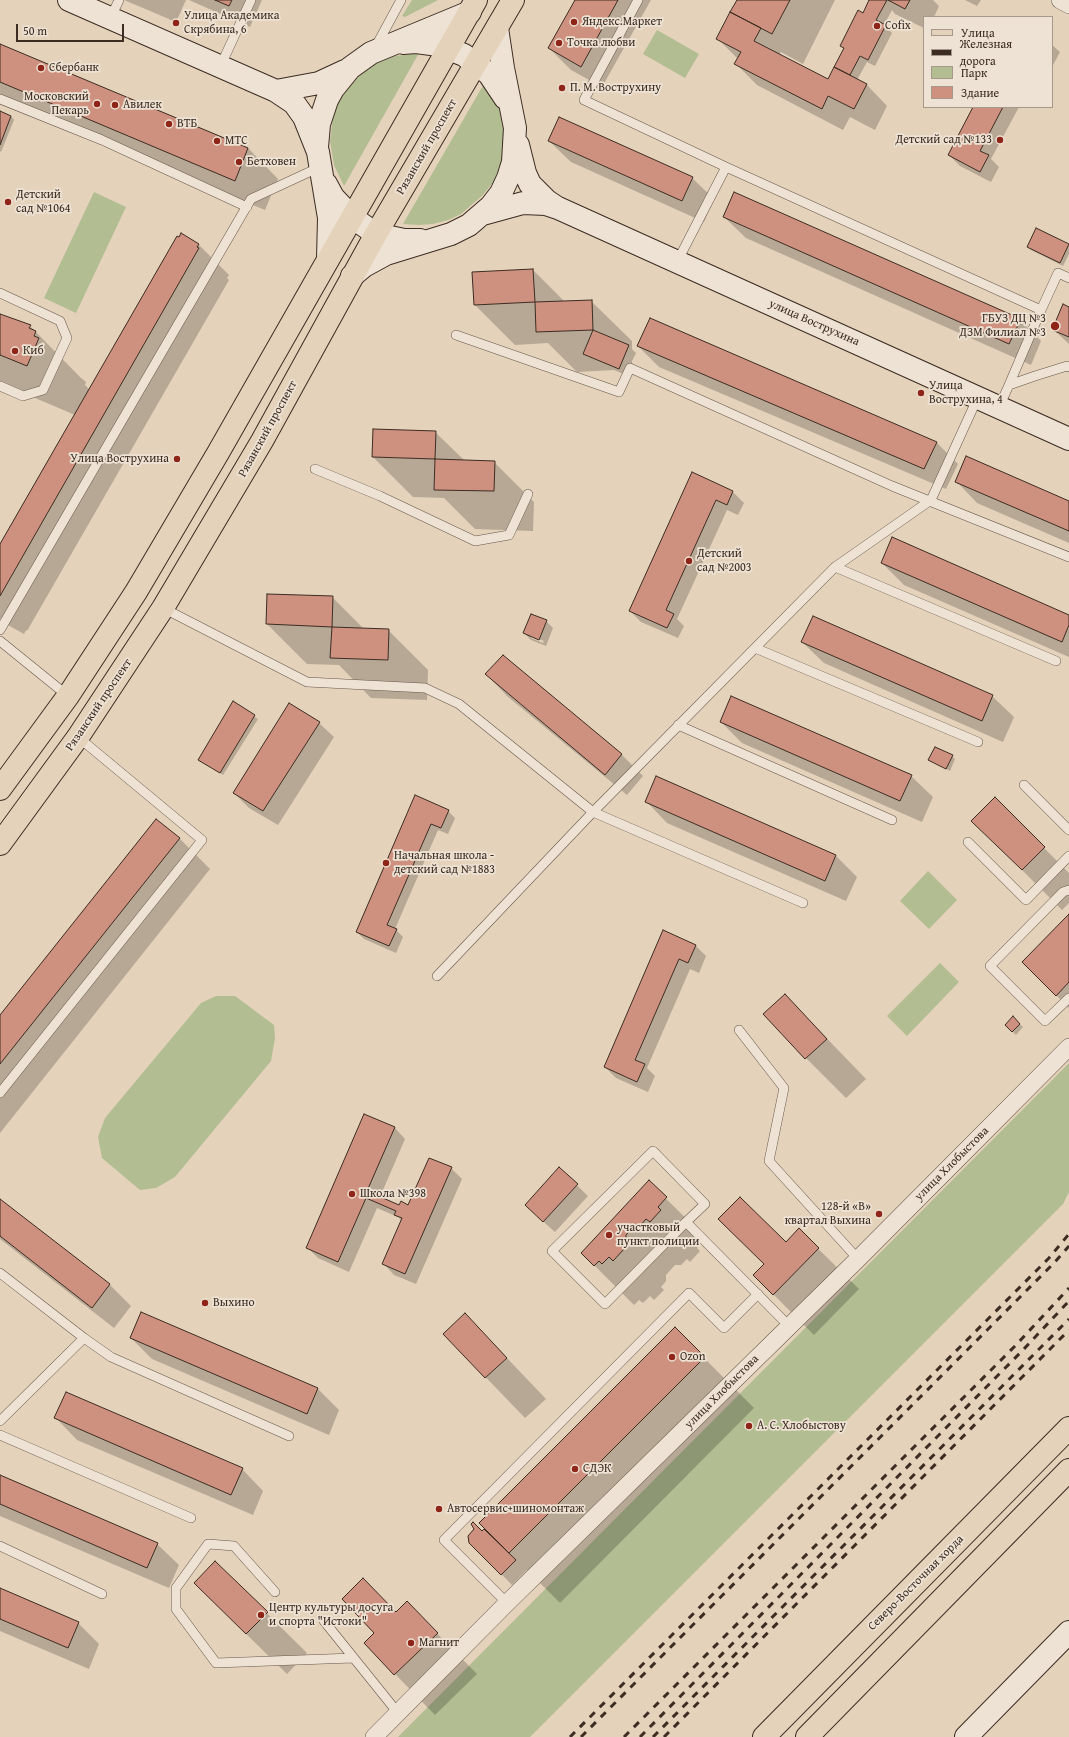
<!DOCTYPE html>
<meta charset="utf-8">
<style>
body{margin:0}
#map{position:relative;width:1069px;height:1737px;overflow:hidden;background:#e4d2bb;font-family:"Gentium Book Plus",serif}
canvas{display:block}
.legend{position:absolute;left:923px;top:16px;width:130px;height:92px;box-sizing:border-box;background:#ede2d3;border:1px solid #a6998c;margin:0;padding:5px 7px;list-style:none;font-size:12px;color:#3c2c22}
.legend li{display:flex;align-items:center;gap:8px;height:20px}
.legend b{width:20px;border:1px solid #a6998c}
.scale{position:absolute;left:16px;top:24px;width:108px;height:18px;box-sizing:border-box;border:2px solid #3c2c22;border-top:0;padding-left:5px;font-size:12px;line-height:14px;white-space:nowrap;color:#3c2c22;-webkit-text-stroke:3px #ede2d3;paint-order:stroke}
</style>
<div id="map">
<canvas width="1069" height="1737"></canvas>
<ul class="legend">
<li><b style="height:5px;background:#e4d2bb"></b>Улица</li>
<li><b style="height:5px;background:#3c2c22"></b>Железная дорога</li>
<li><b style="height:11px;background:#b2bd92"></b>Парк</li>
<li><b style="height:11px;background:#cf917f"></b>Здание</li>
</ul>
<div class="scale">50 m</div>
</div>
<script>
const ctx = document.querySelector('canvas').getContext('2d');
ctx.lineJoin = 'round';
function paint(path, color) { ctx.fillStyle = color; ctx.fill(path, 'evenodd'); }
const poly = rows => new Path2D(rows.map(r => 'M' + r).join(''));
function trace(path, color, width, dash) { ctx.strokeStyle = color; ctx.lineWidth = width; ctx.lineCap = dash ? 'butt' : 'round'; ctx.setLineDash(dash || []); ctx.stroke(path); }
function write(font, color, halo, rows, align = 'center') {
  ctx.font = font + ' "Gentium Book Plus",serif'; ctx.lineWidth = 3.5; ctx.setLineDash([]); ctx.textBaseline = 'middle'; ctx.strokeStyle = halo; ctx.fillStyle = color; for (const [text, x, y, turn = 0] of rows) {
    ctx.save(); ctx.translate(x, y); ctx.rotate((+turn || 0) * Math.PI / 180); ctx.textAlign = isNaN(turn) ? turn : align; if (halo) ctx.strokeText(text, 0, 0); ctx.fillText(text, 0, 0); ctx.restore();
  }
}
const green = poly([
 [412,0,438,0,405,17,402,16],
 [657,30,699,54,685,78,643,54],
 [419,53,344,186,334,165,330,141,333,117,338,104,346,90,365,70,375,64,395,56],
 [485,82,494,95,502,115,505,128,503,158,494,181,483,195,461,214,448,220,433,224,419,225,403,224],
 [94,192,126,207,76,313,44,298],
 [928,871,957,900,929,929,900,901],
 [940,963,959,982,907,1036,887,1016],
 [216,996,235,996,274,1025,275,1038,271,1061,175,1177,156,1188,140,1190,102,1158,98,1137,105,1118,201,1003],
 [1069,1063,1069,1192,1063,1204,530,1737,398,1737]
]);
const shadow = poly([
 [124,0,186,0,176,22],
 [189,0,262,0,250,27],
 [576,0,651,0,602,87,571,70,549,48],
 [738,0,835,0,803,64,781,52,779,55,828,81,845,49,841,45,863,14,870,0,933,0,939,6,934,17,924,17,924,28,895,14,892,10,884,25,892,33,875,66,867,62,857,80,866,84,887,106,875,130,850,117,843,130,757,85,736,64,738,59,718,39],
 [965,0,981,0,977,6],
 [0,45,248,148,278,179,265,210,0,100],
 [1052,45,1060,52,1052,67],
 [975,107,1019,107,991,159,999,167,991,182,960,166,949,155],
 [0,112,11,116,14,120,1,152,0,151],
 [549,141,692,178,714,199,704,222,571,162],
 [724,217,1020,320,1041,341,1031,365,746,238],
 [198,244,229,275,227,278,229,280,27,631,26,630,24,634,6,624,0,618,0,546,75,415,0,383,0,315,30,326,80,377,86,382,85,385,90,390],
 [1069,246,1069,254,1063,266,1031,250,1028,247],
 [533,270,565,302,591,301,632,341,632,349,636,353,632,361,633,369,626,375,614,370,577,372,548,343,515,345,475,305],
 [1069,308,1069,344,1054,330],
 [638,346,936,442,958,464,946,489,659,367],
 [374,430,435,432,465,461,494,462,534,502,533,531,475,529,444,498,413,497,373,457],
 [692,474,733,492,744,503,738,515,727,510,677,619,684,626,678,638,641,622,630,611],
 [956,481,1069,502,1069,543,977,503],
 [882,563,1069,616,1069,657,904,585],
 [332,597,364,629,388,630,428,670,427,700,371,698,339,665,307,664,267,624],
 [546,621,553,628,546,646,531,640,524,633],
 [531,636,544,641,543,643,531,638],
 [802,642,992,696,1014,717,1003,742,824,663],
 [486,674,622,755,643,776,627,795,507,696],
 [233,702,258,719,223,775,199,759],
 [721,722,911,776,933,797,922,822,742,743],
 [319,723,334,737,278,825,249,808,234,793],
 [952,756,955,759,950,771,930,760],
 [656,777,836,856,857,877,846,901,667,823,646,801],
 [416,797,448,811,455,818,448,834,438,830,395,929,403,937,396,953,364,939,357,932],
 [995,799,1069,873,1069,903,1062,910,973,821],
 [156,820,180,839,210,869,0,1133,0,1016],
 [1069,916,1069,1008,1023,962],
 [664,932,696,946,706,956,699,973,690,969,647,1068,655,1076,648,1092,616,1078,605,1067],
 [785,995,866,1079,846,1098,806,1058],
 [1013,1018,1023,1027,1016,1035,1006,1025],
 [365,1115,395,1128,405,1139,380,1197,399,1206,409,1206,451,1168,462,1179,416,1284,394,1275,384,1264,402,1221,398,1217,377,1208,349,1272,318,1258,307,1247],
 [559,1168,588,1196,555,1232,537,1216],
 [649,1182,706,1238,697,1248,700,1251,690,1262,687,1259,681,1265,675,1265,666,1275,666,1281,661,1287,664,1290,654,1300,650,1296,643,1303,639,1300,634,1305,582,1253],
 [0,1200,110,1285,131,1306,114,1328,0,1239],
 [799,1230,859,1289,814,1335,754,1275],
 [142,1313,318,1389,339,1410,329,1435,152,1359,131,1338],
 [465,1314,546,1399,525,1418,444,1334],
 [675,1329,754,1408,560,1603,527,1570,512,1585,470,1542,486,1529],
 [56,1418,242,1469,263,1491,253,1515,77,1440],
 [0,1476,157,1544,179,1565,169,1588,0,1516],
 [215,1562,307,1653,287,1674,235,1623],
 [0,1590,78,1623,99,1644,89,1669,0,1631],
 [407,1603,477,1674,435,1715,365,1643]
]);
const building = poly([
 [215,0,232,0,229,6,215,0],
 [575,0,618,0,581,67,548,48,575,0],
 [737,0,790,0,772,34,730,12,737,0],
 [869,0,887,0,876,20,886,25,868,60,860,56,850,75,834,67,844,48,840,46,858,10,863,13,869,0],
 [888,0,910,0,905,9,888,0],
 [730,12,761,28,754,41,828,79,834,67,867,84,854,109,828,96,822,109,734,64,741,52,716,39,730,12],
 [0,44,248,148,235,181,0,82,0,44],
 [973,107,1003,107,980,151,989,155,980,172,948,155,973,107],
 [0,111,11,116,0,145,0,111],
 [559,117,693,177,682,201,548,141,559,117],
 [734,192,1021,319,1009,344,723,217,734,192],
 [1036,228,1069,244,1060,263,1027,247,1036,228],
 [181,233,199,244,197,247,199,248,0,596,0,544,177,236,179,237,181,233],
 [533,269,535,302,474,305,472,272,533,269],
 [592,300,593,330,536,332,535,302,592,300],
 [1063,304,1069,307,1069,337,1052,330,1063,304],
 [0,314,31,325,29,328,36,331,34,336,39,338,27,366,0,355,0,314],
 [650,318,937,442,924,469,637,346,650,318],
 [593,330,629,345,619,369,583,354,593,330],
 [373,429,436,431,435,459,372,457,373,429],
 [966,456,1069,501,1069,531,955,482,966,456],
 [435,459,495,461,494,491,434,490,435,459],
 [692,472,733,491,727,505,716,500,666,610,674,614,667,628,629,611,692,472],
 [892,537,1069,615,1069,625,1062,642,881,563,892,537],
 [267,594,333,596,332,627,266,624,267,594],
 [531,614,547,620,539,640,523,633,531,614],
 [813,616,993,695,982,721,801,642,813,616],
 [332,627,389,629,388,660,330,658,332,627],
 [503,655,622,754,605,775,485,674,503,655],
 [731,696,912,775,900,801,720,722,731,696],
 [233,701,255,715,220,773,198,760,233,701],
 [289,703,320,722,263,811,233,793,289,703],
 [935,747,953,755,946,769,928,760,935,747],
 [656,776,836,855,825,881,645,802,656,776],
 [415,795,449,810,441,828,431,824,387,925,397,929,389,946,356,932,415,795],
 [995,797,1045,847,1022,870,971,821,995,797],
 [156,819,180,838,0,1064,0,1015,156,819],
 [1069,914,1069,982,1056,996,1022,962,1069,914],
 [663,930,696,945,688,963,679,959,635,1060,645,1064,637,1082,604,1067,663,930],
 [785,994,827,1039,805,1059,763,1014,785,994],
 [1013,1016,1020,1024,1012,1032,1005,1025,1013,1016],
 [364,1114,395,1127,367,1191,399,1205,401,1201,408,1205,429,1158,452,1167,405,1274,382,1264,402,1218,394,1215,396,1211,366,1198,338,1262,306,1248,364,1114],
 [559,1167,578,1184,543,1222,525,1205,559,1167],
 [649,1180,667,1197,658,1207,661,1210,650,1222,646,1219,640,1226,635,1225,626,1235,626,1241,621,1246,624,1249,613,1261,609,1257,602,1264,599,1261,594,1266,581,1253,649,1180],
 [740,1197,786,1242,799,1228,819,1248,773,1295,753,1275,764,1264,718,1219,740,1197],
 [0,1199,110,1284,92,1308,0,1236,0,1199],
 [141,1312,318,1388,307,1414,130,1338,141,1312],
 [465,1313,507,1358,485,1378,443,1334,465,1313],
 [675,1327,705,1357,509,1553,479,1523,675,1327],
 [66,1392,243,1468,231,1495,54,1418,66,1392],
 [0,1475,158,1543,147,1568,0,1504,0,1475],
 [473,1522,482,1531,484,1529,516,1560,501,1575,469,1543,468,1536,474,1529,471,1524,473,1522],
 [215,1561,268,1612,246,1634,194,1583,215,1561],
 [363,1578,396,1612,407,1601,438,1633,394,1675,364,1643,374,1633,342,1599,363,1578],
 [0,1588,79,1622,68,1648,0,1619,0,1588]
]);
const lane = poly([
 [638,0,584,100,726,167],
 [110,19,119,0],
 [375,48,401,0],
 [220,67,251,0],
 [0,99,102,140,247,207],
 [677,262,726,167,1041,310,1009,385],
 [0,293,60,321,67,338,43,390,23,396,0,386],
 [1041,310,1058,273,1069,278],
 [456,335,619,392,630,368,892,486,1069,557],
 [999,407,1009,385,1035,376,1067,366,1069,367],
 [315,469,380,496,475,541,509,535,528,494],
 [835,567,1056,661],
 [163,608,307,682,425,688,459,704,593,812,803,903],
 [0,630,251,199,320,167],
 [0,641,68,696],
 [755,648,978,742],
 [678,725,892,820],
 [1024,785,1069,830],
 [968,842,1026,900,1069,856],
 [1069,890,1063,892,990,966,1045,1021,1069,998],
 [437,976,593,812,835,567,931,500,978,397],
 [739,1030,784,1088,769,1161,858,1259],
 [0,1093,202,840,78,737],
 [686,1222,705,1204,653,1151,552,1251,605,1304,686,1222,789,1326],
 [0,1273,84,1338,111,1357,289,1436],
 [0,1421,84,1338],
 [0,1435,191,1518],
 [0,1546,102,1594],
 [275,1592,234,1546,208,1544,176,1588,176,1609,216,1663,353,1658],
 [507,1603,444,1540,689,1293,724,1328,758,1294],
 [324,1621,398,1713]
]);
const street = poly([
 [1060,0,1069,5],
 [374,1737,507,1603,858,1259,1069,1047]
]);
const secondary = poly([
 [69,0,276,91,294,103,304,117,318,152,329,218,328,259],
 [403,43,416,42,439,45,464,55,489,74,505,98],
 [276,91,319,83,345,71],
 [518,145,525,173,530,184,547,201,556,207],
 [317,147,319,124,327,100,333,89,350,68,371,53,470,12],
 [326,184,333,197,353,218,376,234,404,240,420,240],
 [483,214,523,203,546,204,558,208,1069,439],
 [352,276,364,266,386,254,451,234,469,225,491,206,501,193,508,178,513,162,515,128,503,68,497,28],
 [966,1737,1069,1632]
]);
const primary = poly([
 [0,789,68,696,136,592,218,453,476,0],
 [0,844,78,737,163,608,262,441,376,234,513,0],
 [764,1737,1069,1428],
 [807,1737,1069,1470]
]);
const rail = poly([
 [570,1737,1049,1258,1069,1234],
 [581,1737,1054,1263,1069,1246],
 [624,1737,1016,1345,1069,1288],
 [640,1737,1022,1351,1069,1301],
 [653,1737,1069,1319],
 [664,1737,1069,1330]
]);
const markers = [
 [574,22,4,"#8f2418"],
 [176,23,4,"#8f2418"],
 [877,26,4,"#8f2418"],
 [559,43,4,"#8f2418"],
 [41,68,4,"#8f2418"],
 [562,88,4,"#8f2418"],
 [97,104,4,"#8f2418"],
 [115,105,4,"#8f2418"],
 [169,124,4,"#8f2418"],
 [1000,140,4,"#8f2418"],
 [217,141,4,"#8f2418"],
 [239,162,4,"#8f2418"],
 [8,202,4,"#8f2418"],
 [1055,326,5,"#8f2418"],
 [15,351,4,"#8f2418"],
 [921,393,4,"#8f2418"],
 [177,459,4,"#8f2418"],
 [689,561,4,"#8f2418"],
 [386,863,4,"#8f2418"],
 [352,1194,4,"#8f2418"],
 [879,1214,4,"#8f2418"],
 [609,1235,4,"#8f2418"],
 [205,1303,4,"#8f2418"],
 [672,1357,4,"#8f2418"],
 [749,1426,4,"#8f2418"],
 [575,1469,4,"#8f2418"],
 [439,1509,4,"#8f2418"],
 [261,1615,4,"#8f2418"],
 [411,1643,4,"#8f2418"]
];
const poiNames = [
 ["Улица Академика",184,16],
 ["Скрябина, 6",184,30],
 ["Яндекс.Маркет",582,22],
 ["Cofix",885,26],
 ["Точка любви",567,43],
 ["Сбербанк",49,68],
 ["П. М. Вострухину",570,88],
 ["Московский",89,97,"right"],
 ["Пекарь",89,111,"right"],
 ["Авилек",123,105],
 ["ВТБ",177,124],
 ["Детский сад №133",992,140,"right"],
 ["МТС",225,141],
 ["Бетховен",247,162],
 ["Детский",16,195],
 ["сад №1064",16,209],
 ["ГБУЗ ДЦ №3",1046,319,"right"],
 ["ДЗМ Филиал №3",1046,333,"right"],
 ["Киб",23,351],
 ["Улица",929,386],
 ["Вострухина, 4",929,400],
 ["Улица Вострухина",169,459,"right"],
 ["Детский",697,554],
 ["сад №2003",697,568],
 ["Начальная школа -",394,856],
 ["детский сад №1883",394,870],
 ["Школа №398",360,1194],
 ["128-й «В»",871,1207,"right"],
 ["квартал Выхина",871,1221,"right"],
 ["участковый",617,1228],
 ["пункт полиции",617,1242],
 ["Выхино",213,1303],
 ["Ozon",680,1357],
 ["А. С. Хлобыстову",757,1426],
 ["СДЭК",583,1469],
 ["Автосервис+шиномонтаж",447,1509],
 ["Центр культуры досуга",269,1608],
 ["и спорта \"Истоки\"",269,1622],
 ["Магнит",419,1643]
];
const streetNames = [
 ["Рязанский проспект",427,147,-60],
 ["улица Вострухина",814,323,24],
 ["Рязанский проспект",268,429,-61],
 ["Рязанский проспект",99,705,-56],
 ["улица Хлобыстова",952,1164,-45],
 ["улица Хлобыстова",722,1392,-45],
 ["Северо-Восточная хорда",916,1583,-45]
];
paint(green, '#b2bd92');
paint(shadow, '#0003');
paint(building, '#cf917f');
trace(building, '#3c2c22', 1);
trace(lane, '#665648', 10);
trace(street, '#665648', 18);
trace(secondary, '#3c2c22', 24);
trace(primary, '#3c2c22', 24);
trace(lane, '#ede2d3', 9);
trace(street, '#ede2d3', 17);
trace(secondary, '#ede2d3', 22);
trace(primary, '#e4d2bb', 22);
trace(rail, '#3c2c22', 3, [7, 7]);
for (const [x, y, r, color] of markers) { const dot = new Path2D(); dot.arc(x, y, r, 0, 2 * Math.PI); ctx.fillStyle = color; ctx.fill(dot); trace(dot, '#ede2d3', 1.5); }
write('12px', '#3c2c22', '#ede2d3', poiNames, 'left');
write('12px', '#3c2c22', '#ede2d3', streetNames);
</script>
